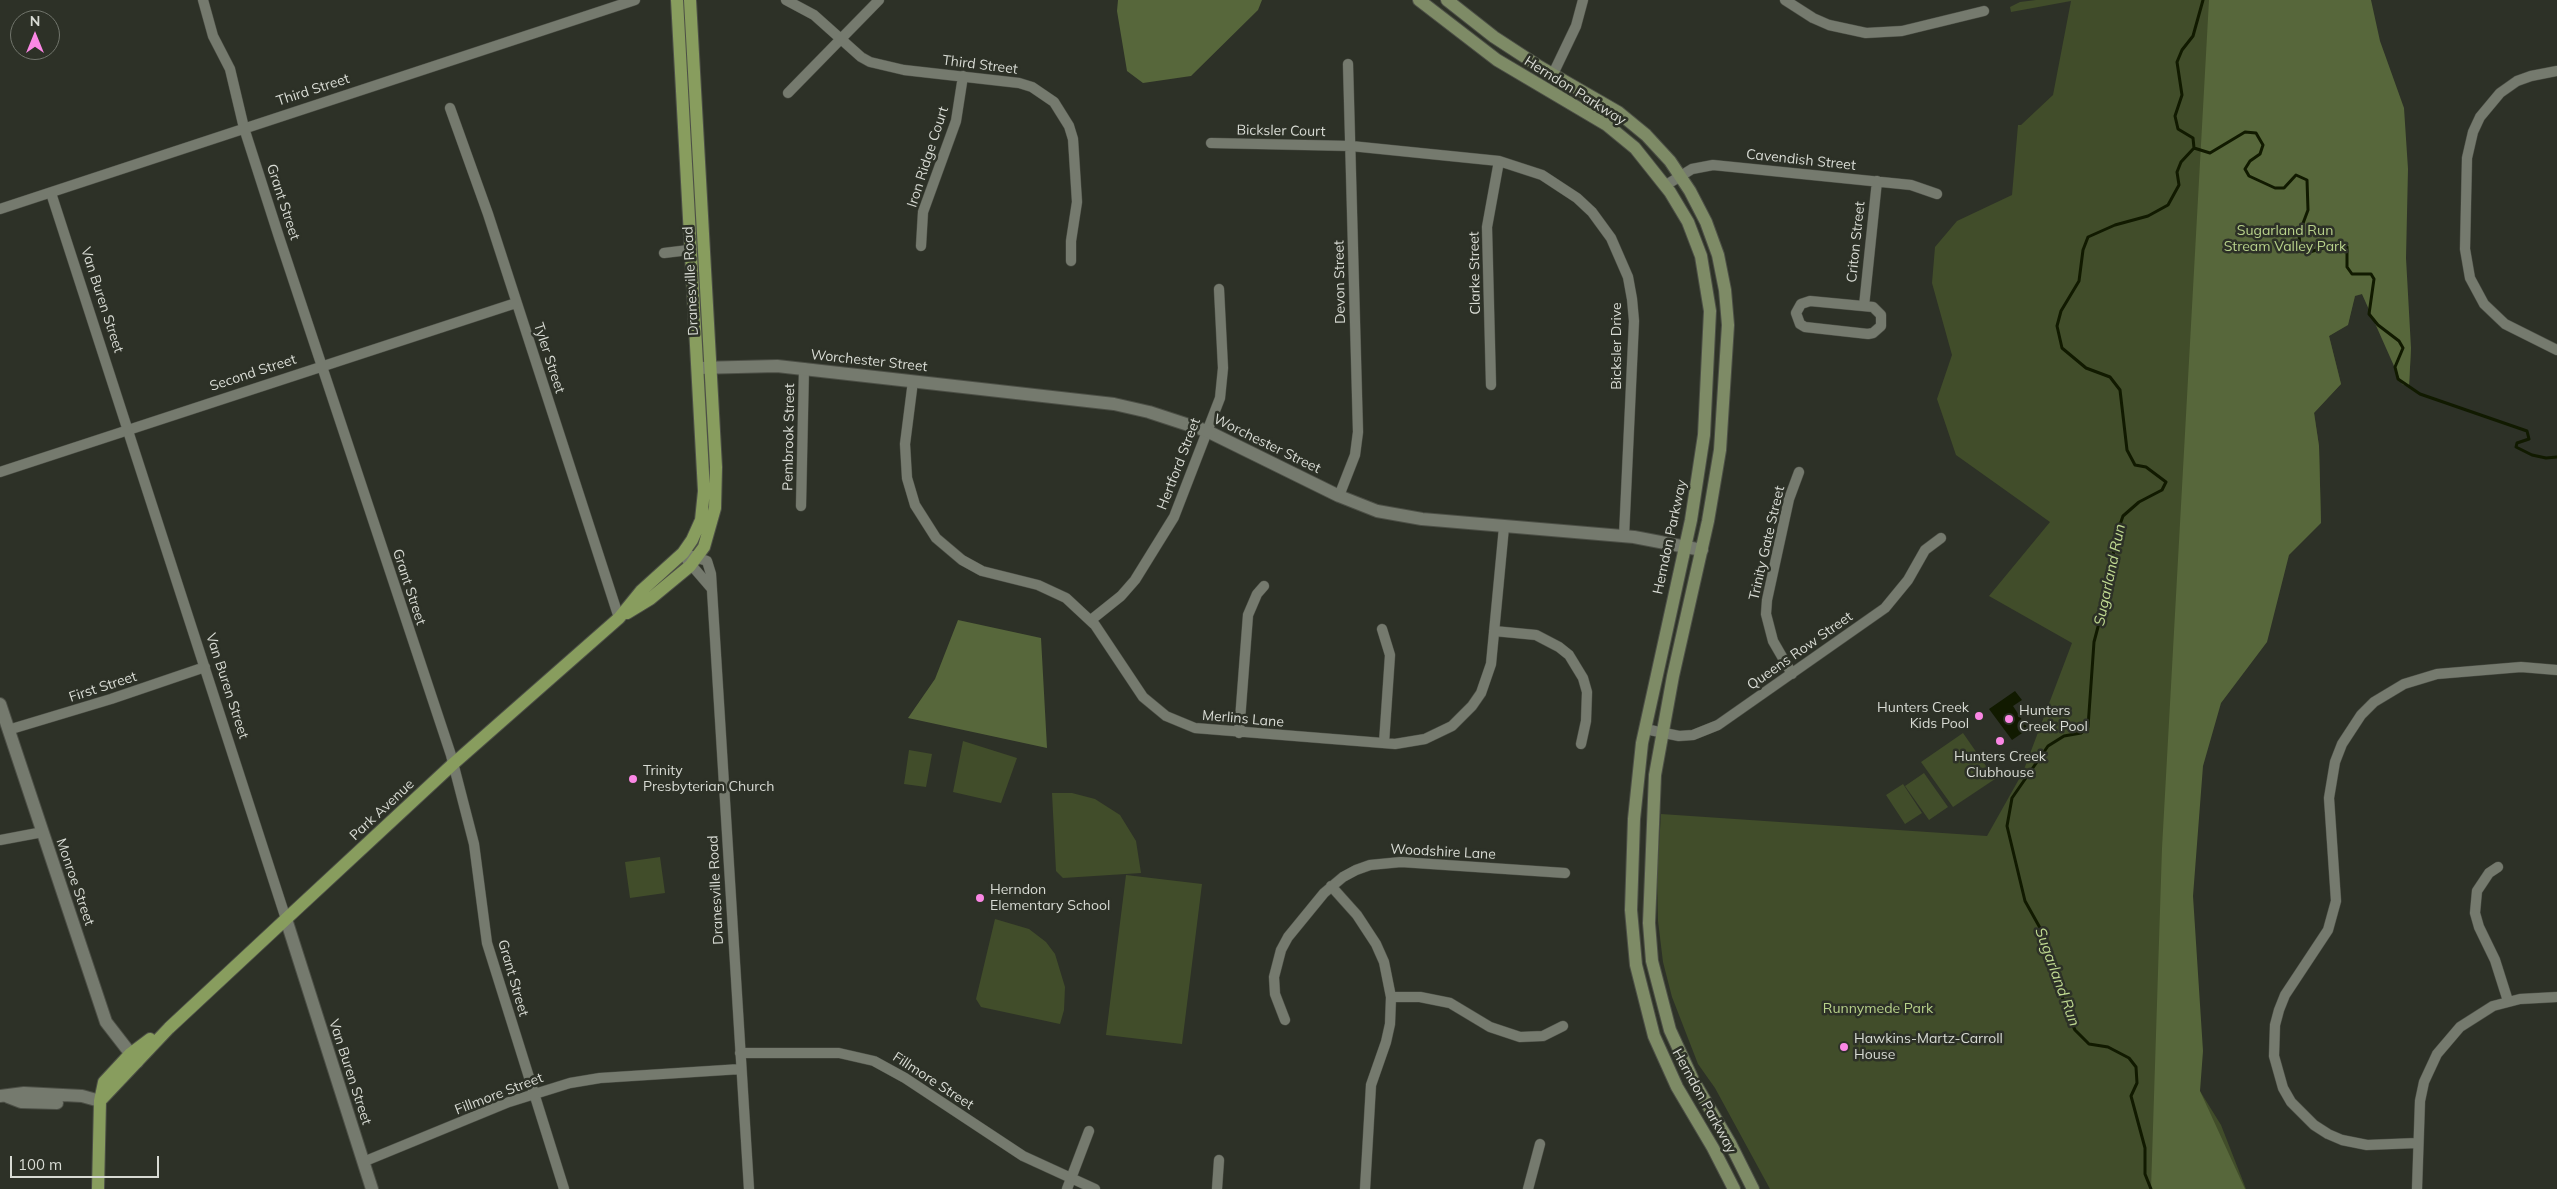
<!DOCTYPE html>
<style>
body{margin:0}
#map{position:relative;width:2557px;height:1189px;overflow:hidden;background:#2d3127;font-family:Mulish,sans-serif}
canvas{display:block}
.north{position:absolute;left:10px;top:10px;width:50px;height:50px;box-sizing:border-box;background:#2d3127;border:1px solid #71756c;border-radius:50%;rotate:0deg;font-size:14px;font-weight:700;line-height:20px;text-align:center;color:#d8dbd4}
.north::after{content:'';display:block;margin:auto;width:18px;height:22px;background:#fb87e5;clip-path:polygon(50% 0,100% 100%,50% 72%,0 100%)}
.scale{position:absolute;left:10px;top:1156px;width:149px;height:22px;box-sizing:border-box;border:2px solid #d8dbd4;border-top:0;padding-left:6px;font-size:15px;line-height:18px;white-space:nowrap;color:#d8dbd4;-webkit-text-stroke:4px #2d3127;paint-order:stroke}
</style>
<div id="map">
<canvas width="2557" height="1189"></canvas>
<div class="north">N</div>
<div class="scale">100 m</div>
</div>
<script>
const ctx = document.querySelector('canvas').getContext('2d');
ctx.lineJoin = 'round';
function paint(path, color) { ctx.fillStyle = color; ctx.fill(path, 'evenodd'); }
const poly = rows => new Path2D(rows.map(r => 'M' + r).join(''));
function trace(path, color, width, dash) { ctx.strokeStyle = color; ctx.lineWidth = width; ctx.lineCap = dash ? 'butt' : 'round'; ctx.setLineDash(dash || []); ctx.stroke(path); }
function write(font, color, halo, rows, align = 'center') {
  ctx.font = font + ' Mulish,sans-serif'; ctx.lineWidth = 5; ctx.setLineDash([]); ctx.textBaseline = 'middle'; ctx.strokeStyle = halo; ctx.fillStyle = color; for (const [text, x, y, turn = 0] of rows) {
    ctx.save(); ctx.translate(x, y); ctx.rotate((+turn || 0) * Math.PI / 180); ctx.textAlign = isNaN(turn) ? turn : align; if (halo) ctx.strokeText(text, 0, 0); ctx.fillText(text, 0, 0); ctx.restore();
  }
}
const green = poly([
 [2036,0,2338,0,2378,259,2411,348,2409,386,2362,294,2355,295,2348,324,2329,336,2341,384,2314,412,2319,446,2321,522,2289,554,2192,707,2177,1054,2221,1125,2246,1189,1770,1189,1715,1088,1698,1064,1672,997,1663,962,1658,921,1657,876,1661,814,1987,836,2023,772,2072,643,1989,596,2050,522,1956,455,1937,399,1952,355,1932,283,1935,247,1957,221,2012,195,2018,125,2021,125,2053,95,2071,1,2011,12,2010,7,2020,2],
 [1963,733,1995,779,1953,807,1921,762],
 [963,741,1017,758,1001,803,953,792],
 [909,750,932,754,926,787,904,784],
 [1924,773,1948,807,1929,820,1905,786],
 [1903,784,1922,813,1905,824,1886,795],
 [1052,793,1072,793,1095,799,1120,815,1136,841,1141,873,1063,878,1056,871],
 [660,857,665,893,630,898,625,862],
 [1126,875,1202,884,1182,1044,1106,1035],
 [995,919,1029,929,1046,942,1055,954,1065,987,1064,1010,1060,1024,981,1007,976,999]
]);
const forest = poly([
 [1118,0,1262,0,1258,10,1191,76,1143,83,1127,71,1117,11],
 [2209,0,2371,0,2380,41,2404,108,2408,169,2406,258,2411,348,2409,387,2402,384,2362,294,2355,296,2348,325,2329,336,2341,384,2314,413,2319,446,2321,523,2289,555,2267,642,2221,703,2203,766,2193,896,2203,1051,2200,1091,2245,1189,2151,1189,2162,848],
 [958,620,1041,638,1047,748,908,718,935,679]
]);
const water = poly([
 [2015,691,2022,700,2013,706,2028,729,2012,740,1989,709]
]);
const stream = poly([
 [2194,148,2210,153,2245,132,2256,133,2263,145,2260,154,2250,161,2245,169,2249,176,2275,188,2284,188,2296,175,2307,180,2308,210,2299,234,2300,246,2306,253,2341,243,2347,247,2347,267,2352,274,2371,274,2374,279,2369,314,2378,325,2399,341,2403,348,2395,367,2398,379,2420,394,2527,431,2529,439,2517,443,2516,447,2532,455,2546,458,2557,457],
 [2151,1189,2145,1174,2145,1148,2131,1096,2137,1083,2136,1067,2129,1058,2108,1047,2089,1044,2075,1030,2067,1013,2044,935,2025,901,2007,826,2012,798,2048,746,2064,736,2081,733,2088,727,2094,642,2108,589,2116,536,2123,516,2139,502,2162,490,2166,482,2146,467,2135,465,2127,450,2120,390,2110,377,2086,368,2062,348,2057,326,2061,311,2079,281,2083,250,2088,237,2115,225,2148,216,2168,205,2179,185,2177,172,2181,162,2194,148,2193,138,2178,129,2175,116,2182,95,2177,62,2182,50,2193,36,2203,0]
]);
const minor = poly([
 [203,0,213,36,230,69,244,128,279,237,451,755,474,844,487,943,564,1189],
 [786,0,814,15,861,57,870,62,904,70,1019,83,1032,87,1054,102,1069,126,1073,139,1077,202,1071,241,1071,261],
 [1785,0,1813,18,1829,25,1866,33,1902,31,1984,11],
 [2557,71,2531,76,2517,81,2500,93,2480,117,2473,132,2467,158,2465,249,2470,278,2484,304,2505,324,2557,350],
 [1553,74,1576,26,1583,0],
 [788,93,879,0],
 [450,108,488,214,619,618],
 [1211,143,1351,146,1499,161,1542,175,1577,198,1592,212,1611,238,1628,277,1632,299,1634,321,1624,536],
 [1666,185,1692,169,1713,165,1911,185,1937,194],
 [51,193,286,919],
 [0,209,635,0],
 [921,246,923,212,956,121,963,76],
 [664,253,689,250],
 [1810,301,1873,307,1881,315,1881,326,1873,333,1868,334,1805,327,1800,324,1796,313,1801,304,1810,301],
 [1864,306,1877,181],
 [913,381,905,444,907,478,915,505,936,538,962,560,982,571,1038,585,1066,598,1095,625,1143,697,1166,716,1195,728,1395,744,1425,739,1452,726,1472,706,1481,693,1491,664,1504,527],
 [1491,385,1487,227,1499,161],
 [0,472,516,303],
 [1339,496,1355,455,1358,432,1348,64],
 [801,506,804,368],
 [683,553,707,561,711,574,749,1189],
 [687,560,712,589],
 [1091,620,1121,596,1135,580,1174,517,1220,398,1223,368,1219,289],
 [1382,629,1390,655,1384,743],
 [1494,631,1536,635,1559,647,1569,655,1583,678,1587,692,1586,721,1581,744],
 [1792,674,1773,641,1766,614,1767,600,1789,499,1799,472],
 [1645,729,1679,736,1693,735,1718,725,1885,608,1908,580,1925,550,1941,538],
 [8,730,111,699,205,667],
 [1239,733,1248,615,1257,594,1264,586],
 [0,840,43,832],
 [2498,867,2489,873,2477,891,2475,913,2479,927,2495,960,2508,1001],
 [1331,886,1357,915,1376,944,1384,962,1391,997,1390,1024,1386,1042,1371,1085,1365,1189],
 [1391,997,1420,997,1450,1003,1490,1027,1520,1037,1543,1036,1563,1026],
 [1285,1020,1275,994,1274,977,1281,950,1288,937,1324,893,1343,877,1356,870,1370,865,1401,862,1565,873],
 [740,1053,839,1053,874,1061,905,1078,1023,1156,1095,1189],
 [2417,1143,2367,1145,2342,1140,2328,1134,2314,1125,2291,1102,2283,1088,2274,1056,2275,1025,2279,1010,2285,995,2328,930,2336,901,2329,798,2335,762,2342,744,2361,715,2374,702,2404,684,2437,674,2521,667,2557,670],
 [363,1162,509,1102,570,1083,600,1078,741,1069],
 [1067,1189,1089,1131],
 [1217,1189,1219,1160],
 [1528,1189,1540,1144],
 [2417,1189,2420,1101,2424,1082,2437,1054,2460,1027,2493,1006,2520,999,2557,997]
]);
const tertiary = poly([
 [698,368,777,366,1114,404,1149,412,1207,431,1339,496,1377,511,1422,519,1634,537,1702,550],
 [0,704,106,1022,137,1062],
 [286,919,372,1189],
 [0,1096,24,1093,82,1096,100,1101],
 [8,1097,21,1102,57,1103]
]);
const secondary = poly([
 [1419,0,1497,60,1607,125,1635,148,1670,192,1688,222,1701,256,1710,311,1704,435,1691,520,1642,743,1634,819,1631,910,1636,965,1654,1036,1677,1087,1713,1148,1734,1189],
 [1447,0,1494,37,1540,67,1618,112,1646,135,1670,161,1690,191,1706,222,1718,255,1725,290,1728,325,1720,450,1708,521,1673,676,1655,775,1649,923,1652,961,1670,1030,1693,1080,1730,1143,1753,1189]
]);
const primary = poly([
 [627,613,650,599,690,566,704,547,715,508,716,467,690,0],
 [100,1101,169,1028,286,919,453,764,619,618,641,591,683,553,692,540,701,520,704,491,677,0],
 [98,1189,100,1101,104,1082,130,1054,150,1039]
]);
const markers = [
 [1979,716,5,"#fb87e5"],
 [2009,719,5,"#fb87e5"],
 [2000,741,5,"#fb87e5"],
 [633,779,5,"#fb87e5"],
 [980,898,5,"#fb87e5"],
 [1844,1047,5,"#fb87e5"]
];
const streetNames = [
 ["Third Street",980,65,7],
 ["Third Street",313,90,-18],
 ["Herndon Parkway",1575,91,32],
 ["Bicksler Court",1281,131,1],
 ["Iron Ridge Court",928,157,-72],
 ["Cavendish Street",1801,160,6],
 ["Grant Street",283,202,72],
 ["Criton Street",1856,242,-84],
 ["Clarke Street",1475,273,-91],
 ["Dranesville Road",691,281,-93],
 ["Devon Street",1340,282,-91],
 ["Van Buren Street",102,300,72],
 ["Bicksler Drive",1617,346,-90],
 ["Tyler Street",549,358,72],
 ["Worchester Street",869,361,6],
 ["Second Street",253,373,-18],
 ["Pembrook Street",789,437,-89],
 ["Worchester Street",1267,444,26],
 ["Hertford Street",1179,464,-69],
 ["Herndon Parkway",1670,537,-78],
 ["Trinity Gate Street",1767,543,-77],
 ["Grant Street",409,587,72],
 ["Queens Row Street",1800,651,-35],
 ["Van Buren Street",227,686,72],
 ["First Street",103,687,-18],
 ["Merlins Lane",1243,719,5],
 ["Park Avenue",382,810,-43],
 ["Woodshire Lane",1443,852,3],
 ["Monroe Street",75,882,71],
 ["Dranesville Road",716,890,-93],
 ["Grant Street",513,978,74],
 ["Van Buren Street",350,1072,72],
 ["Fillmore Street",933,1081,33],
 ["Fillmore Street",499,1094,-21],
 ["Herndon Parkway",1704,1101,61]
];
const parkNames = [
 ["Sugarland Run",2285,231],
 ["Stream Valley Park",2285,247],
 ["Runnymede Park",1878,1009]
];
const poiNames = [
 ["Hunters Creek",1969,708,"right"],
 ["Kids Pool",1969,724,"right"],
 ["Hunters",2019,711],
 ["Creek Pool",2019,727],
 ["Hunters Creek",2000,757,"center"],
 ["Clubhouse",2000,773,"center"],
 ["Trinity",643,771],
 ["Presbyterian Church",643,787],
 ["Herndon",990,890],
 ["Elementary School",990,906],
 ["Hawkins-Martz-Carroll",1854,1039],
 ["House",1854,1055]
];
const waterNames = [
 ["Sugarland Run",2110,575,-78],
 ["Sugarland Run",2057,977,70]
];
paint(green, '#414d2a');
paint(forest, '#57673b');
paint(water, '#111a00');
trace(stream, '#111a00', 3);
trace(minor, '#4c4f46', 11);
trace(tertiary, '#4c4f46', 14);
trace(secondary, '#4c4f46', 14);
trace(primary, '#4c4f46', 14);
trace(minor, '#757a6e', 10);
trace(tertiary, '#757a6e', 12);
trace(secondary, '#7e8b66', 12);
trace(primary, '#889d5e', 12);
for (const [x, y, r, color] of markers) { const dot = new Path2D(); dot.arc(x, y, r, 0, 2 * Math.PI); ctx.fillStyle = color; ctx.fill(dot); trace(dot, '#2d3127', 2); }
write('14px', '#d8dbd4', '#2d3127', streetNames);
write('14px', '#b8d28b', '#2d3127', parkNames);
write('14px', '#d8dbd4', '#2d3127', poiNames, 'left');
write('italic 15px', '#c0da92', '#2d3127', waterNames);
</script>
